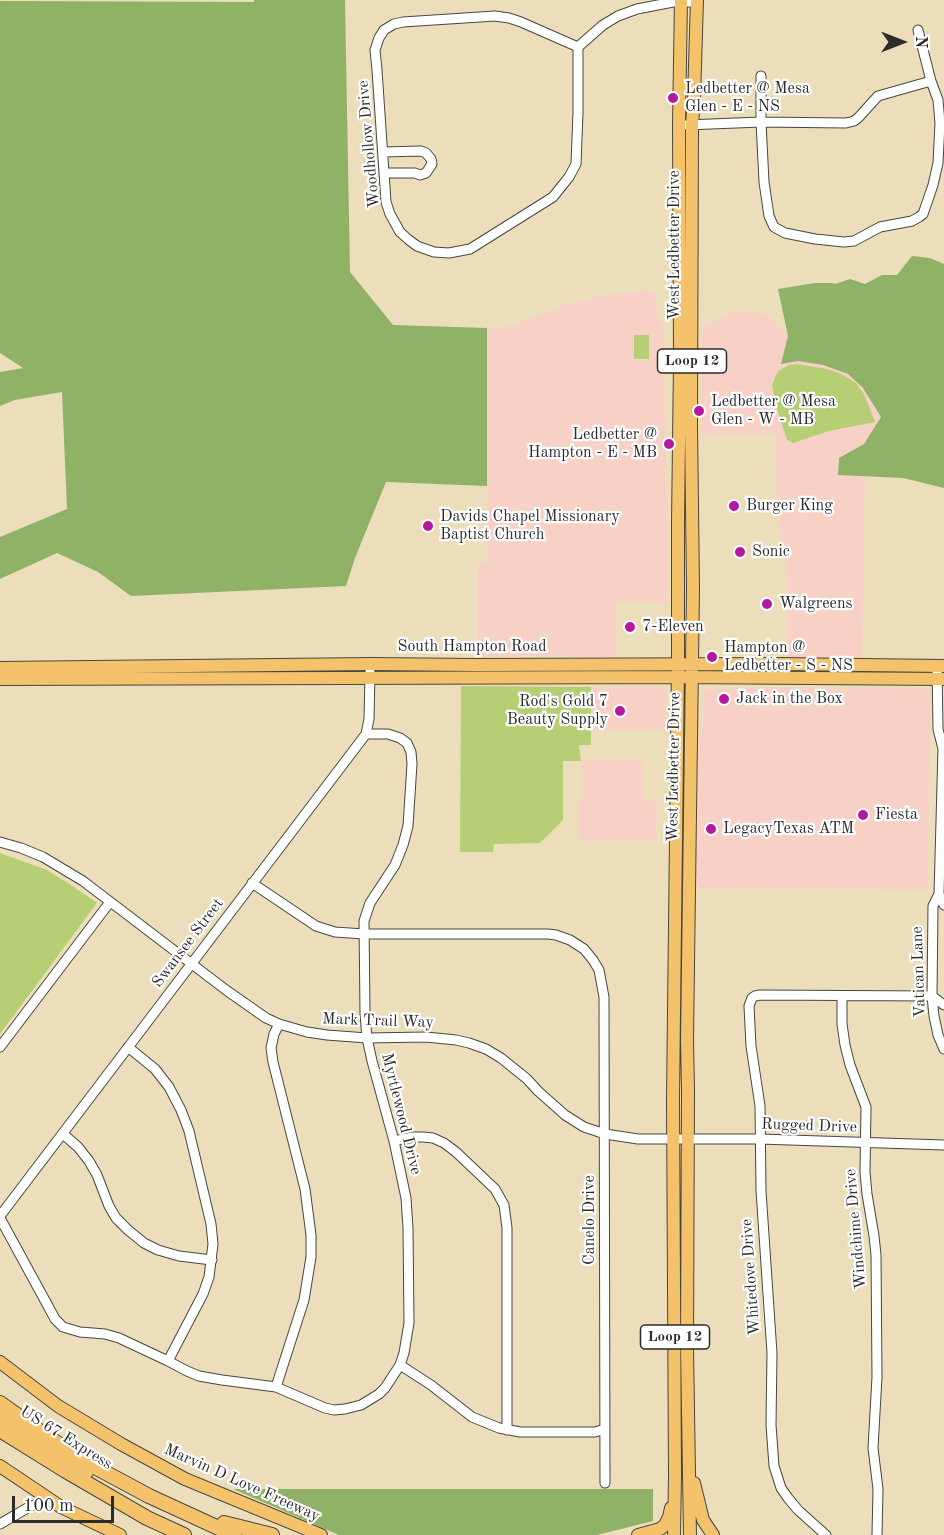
<!DOCTYPE html>
<style>
body{margin:0}
#map{position:relative;width:944px;height:1535px;overflow:hidden;background:#eddebb;font-family:"Old Standard TT",serif}
canvas{display:block}
.north{position:absolute;left:872px;top:12px;width:60px;height:60px;-webkit-text-stroke:4px #fff;paint-order:stroke;rotate:90deg;font-size:16px;font-weight:700;line-height:24px;text-align:center;color:#2b2b2b}
.north::after{content:'';display:block;margin:auto;width:21px;height:27px;background:#2b2b2b;clip-path:polygon(50% 0,100% 100%,50% 72%,0 100%)}
.scale{position:absolute;left:12px;top:1496px;width:102px;height:27px;box-sizing:border-box;border:3px solid #2b2b2b;border-top:0;padding-left:8px;font-size:18px;line-height:21px;white-space:nowrap;color:#2b2b2b;-webkit-text-stroke:4px #fff;paint-order:stroke}
</style>
<div id="map">
<canvas width="944" height="1535"></canvas>
<div class="north">N</div>
<div class="scale">100 m</div>
</div>
<script>
const ctx = document.querySelector('canvas').getContext('2d');
ctx.lineJoin = 'round';
function paint(path, color) { ctx.fillStyle = color; ctx.fill(path, 'evenodd'); }
const poly = rows => new Path2D(rows.map(r => 'M' + r).join(''));
function trace(path, color, width, dash) { ctx.strokeStyle = color; ctx.lineWidth = width; ctx.lineCap = dash ? 'butt' : 'round'; ctx.setLineDash(dash || []); ctx.stroke(path); }
function write(font, color, halo, rows, align = 'center') {
  ctx.font = font + ' "Old Standard TT",serif'; ctx.lineWidth = 4.5; ctx.setLineDash([]); ctx.textBaseline = 'middle'; ctx.strokeStyle = halo; ctx.fillStyle = color; for (const [text, x, y, turn = 0] of rows) {
    ctx.save(); ctx.translate(x, y); ctx.rotate((+turn || 0) * Math.PI / 180); ctx.textAlign = isNaN(turn) ? turn : align; if (halo) ctx.strokeText(text, 0, 0); ctx.fillText(text, 0, 0); ctx.restore();
  }
}
const built = poly([
 [655,290,655,303,664,334,668,603,615,602,615,657,569,657,569,655,566,655,478,658,478,564,487,563,487,328,511,326,567,304,615,293,643,293],
 [738,310,766,315,788,336,782,364,798,361,823,365,848,374,863,388,881,417,864,444,839,458,839,475,865,476,862,659,788,659,788,581,777,509,776,434,701,434,702,338,704,325],
 [663,686,666,690,665,730,591,731,591,687],
 [771,688,928,689,931,692,927,890,696,888,699,725,704,724,704,690],
 [644,760,644,798,641,798,641,801,657,801,656,840,579,841,578,799,582,798,581,761]
]);
const green = poly([
 [634,335,649,335,649,359,634,359],
 [797,364,827,369,841,374,856,383,864,394,875,422,829,431,793,443,787,440,776,406,772,385,778,371,789,365],
 [461,686,591,687,591,745,579,745,581,761,563,761,563,820,540,843,494,844,493,852,460,852],
 [0,853,47,870,74,887,97,903,0,1034]
]);
const forest = poly([
 [254,0,345,0,350,272,393,325,487,328,487,486,386,482,355,558,346,586,131,596,98,572,57,553,0,579,0,537,67,509,62,392,15,400,0,406,0,372,23,368,0,353,0,1,254,2],
 [912,256,930,258,944,264,944,488,903,478,838,475,839,458,864,444,881,417,863,388,848,374,823,365,798,361,781,364,788,336,778,289,815,283,832,283,835,284,850,279,865,284,882,275,897,275],
 [233,1489,653,1489,653,1521,597,1535,339,1535]
]);
const minor = poly([
 [495,16,509,18,521,22,578,47,578,112,576,164,569,177,553,197,470,249,449,253,434,252,417,246,409,240,400,232,390,214,386,202,377,70,375,50,379,38,384,30,394,24,403,22,495,16],
 [578,47,603,25,618,16,637,9,673,2,697,2],
 [761,76,761,122,764,182,769,216,774,227,785,233,815,239,844,242,854,241,880,227,912,221,919,217,923,214,933,185,938,163,940,123,938,100,931,81,918,30],
 [686,125,761,122,846,123,854,121,858,118,878,96,931,81],
 [383,152,421,151,426,153,431,159,432,164,426,173,420,175,415,173,384,173],
 [937,666,938,729,943,749,939,894,944,905],
 [366,734,388,734,400,738,407,743,411,752,412,764,408,826,403,845,395,865,370,903,364,921,365,1014,367,1038,372,1061,394,1141,406,1198,408,1228,409,1323,404,1353,400,1365],
 [0,842,21,848,43,857,83,881,226,990,266,1018,279,1024,307,1032,327,1035,367,1038,426,1037,456,1040,469,1043,486,1049,501,1058,527,1079,538,1091,565,1115,584,1127,605,1134,638,1139,759,1139,944,1145],
 [252,883,316,926,335,932,364,934,548,934,556,935,570,940,584,949,593,960,599,970,604,997,605,1483],
 [939,894,933,906,932,996,934,1016,938,1035,944,1049],
 [842,996,842,1024,845,1045,850,1065,866,1107,865,1172,867,1194,874,1236,876,1255,877,1377,873,1448,878,1489,877,1535],
 [0,1047,110,902],
 [128,1047,155,1069,169,1087,181,1110,189,1131,211,1224,213,1244,209,1277,203,1294,168,1361],
 [63,1134,78,1147,89,1161,97,1175,109,1206,116,1218,128,1230,144,1243,158,1250,179,1256,212,1260],
 [394,1141,413,1137,423,1137,433,1138,444,1143,456,1152,495,1189,504,1205,507,1228,507,1430],
 [0,1216,366,734,369,719,370,672],
 [0,1218,48,1306,55,1319,63,1327,80,1332,105,1334,119,1338,168,1361,187,1371,199,1376,222,1380,276,1387,325,1408,334,1410,345,1409,361,1405,379,1394,385,1388,400,1365,431,1385,472,1417,499,1428,520,1432,595,1432,605,1429],
 [276,1387,304,1300,311,1257,311,1235,305,1189,273,1062,271,1048,274,1034,279,1024],
 [0,1524,29,1507,50,1500],
 [826,1535,798,1510,788,1498,781,1488,774,1466,771,1425,772,1353,761,1191,760,1106,751,1046,749,1006,752,998,755,996,760,995,932,996,944,1005]
]);
const major = poly([
 [0,668,370,664,475,665,780,664,944,666],
 [0,679,678,677,944,679],
 [0,1362,58,1406,121,1444,185,1479,321,1535],
 [0,1466,61,1507,120,1535],
 [694,1483,703,1520,713,1535],
 [638,1535,660,1529,665,1525,669,1517,671,1508],
 [674,1535,675,1477,673,1099,678,664,678,522,680,362,679,124,681,0],
 [690,1535,687,1347,688,1090,687,1040,693,588,691,423,692,125,694,98,697,0]
]);
const highway = poly([
 [0,1403,49,1438,93,1466,149,1496,234,1535],
 [0,1416,86,1472],
 [0,1430,66,1471,147,1518,184,1535],
 [224,1523,272,1535]
]);
const markers = [
 [673,98,6,"#b5179e"],
 [699,411,6,"#b5179e"],
 [669,444,6,"#b5179e"],
 [734,506,6,"#b5179e"],
 [428,526,6,"#b5179e"],
 [740,552,6,"#b5179e"],
 [767,604,6,"#b5179e"],
 [630,627,6,"#b5179e"],
 [712,657,6,"#b5179e"],
 [724,699,6,"#b5179e"],
 [620,711,6,"#b5179e"],
 [863,815,6,"#b5179e"],
 [711,829,6,"#b5179e"]
];
const shields = [
 [692,361,69],
 [675,1337,69]
];
const shieldNames = [
 ["Loop 12",692,361],
 ["Loop 12",675,1337]
];
const poiNames = [
 ["Ledbetter @ Mesa",685,89],
 ["Glen - E - NS",685,107],
 ["Ledbetter @ Mesa",711,402],
 ["Glen - W - MB",711,420],
 ["Ledbetter @",657,435,"right"],
 ["Hampton - E - MB",657,453,"right"],
 ["Burger King",746,506],
 ["Davids Chapel Missionary",440,517],
 ["Baptist Church",440,535],
 ["Sonic",752,552],
 ["Walgreens",779,604],
 ["7-Eleven",642,627],
 ["Hampton @",724,648],
 ["Ledbetter - S - NS",724,666],
 ["Jack in the Box",736,699],
 ["Rod's Gold 7",608,702,"right"],
 ["Beauty Supply",608,720,"right"],
 ["Fiesta",875,815],
 ["LegacyTexas ATM",723,829]
];
const streetNames = [
 ["Woodhollow Drive",369,144,-95],
 ["West Ledbetter Drive",675,245,-90],
 ["South Hampton Road",472,647],
 ["West Ledbetter Drive",674,767,-89],
 ["Swansee Street",188,943,-53],
 ["Vatican Lane",919,972,-92],
 ["Mark Trail Way",378,1021,2],
 ["Myrtlewood Drive",401,1114,76],
 ["Rugged Drive",809,1126,2],
 ["Canelo Drive",590,1220,-90],
 ["Windchime Drive",856,1229,-95],
 ["Whitedove Drive",751,1277,-94],
 ["US 67 Express",66,1438,32],
 ["Marvin D Love Freeway",242,1483,24]
];
paint(built, '#f7d1c6');
paint(green, '#b6cf74');
paint(forest, '#90b266');
trace(minor, '#484641', 11);
trace(major, '#484641', 14);
trace(highway, '#484641', 16);
trace(minor, '#fff', 9);
trace(major, '#f3c26a', 12);
trace(highway, '#f3c26a', 14);
for (const [x, y, r, color] of markers) { const dot = new Path2D(); dot.arc(x, y, r, 0, 2 * Math.PI); ctx.fillStyle = color; ctx.fill(dot); trace(dot, '#fff', 2); }
for (const [x, y, w] of shields) { const box = new Path2D(); box.roundRect(x - w / 2, y - 12, w, 24, 4.5); ctx.fillStyle = '#fff'; ctx.fill(box); trace(box, '#2b2b2b', 1.5); }
write('bold 15px', '#2b2b2b', null, shieldNames);
write('16px', '#2b2b2b', '#fff', poiNames, 'left');
write('16px', '#2b2b2b', '#fff', streetNames);
</script>
